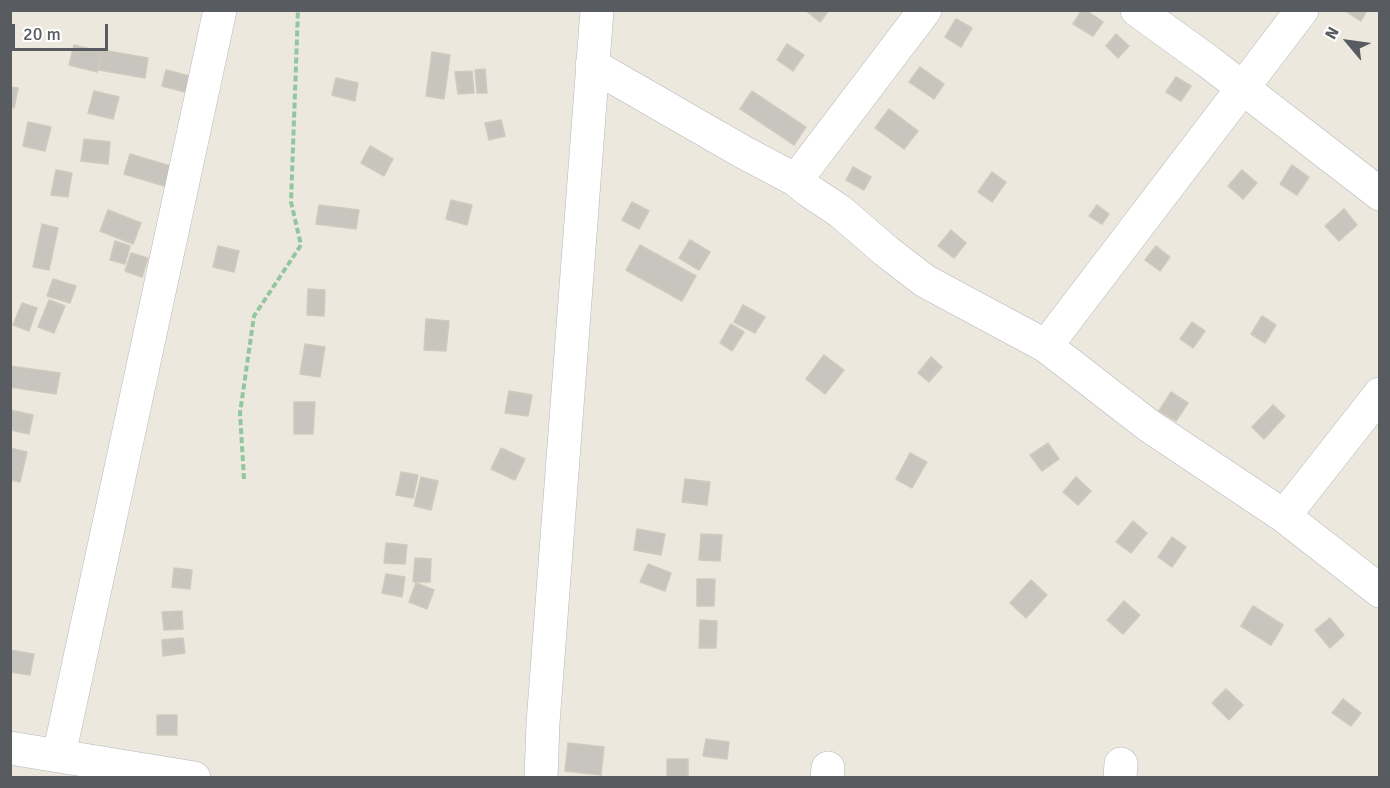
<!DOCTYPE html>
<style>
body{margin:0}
#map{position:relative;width:1390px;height:788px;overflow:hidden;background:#ece8de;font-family:Signika,sans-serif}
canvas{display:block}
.frame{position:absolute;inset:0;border:12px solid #585c60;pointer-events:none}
.north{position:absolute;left:1318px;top:12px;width:60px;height:60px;-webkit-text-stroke:4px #fff;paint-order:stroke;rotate:299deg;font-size:16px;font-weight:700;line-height:24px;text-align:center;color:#585c60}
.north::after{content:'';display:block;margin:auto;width:21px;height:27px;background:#585c60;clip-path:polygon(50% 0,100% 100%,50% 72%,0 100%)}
.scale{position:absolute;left:12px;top:24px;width:96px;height:27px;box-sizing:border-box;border:3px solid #585c60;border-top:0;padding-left:8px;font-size:18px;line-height:21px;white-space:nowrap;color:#585c60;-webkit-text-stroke:4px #fff;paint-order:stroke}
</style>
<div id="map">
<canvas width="1390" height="788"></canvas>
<div class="frame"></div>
<div class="north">N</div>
<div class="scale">20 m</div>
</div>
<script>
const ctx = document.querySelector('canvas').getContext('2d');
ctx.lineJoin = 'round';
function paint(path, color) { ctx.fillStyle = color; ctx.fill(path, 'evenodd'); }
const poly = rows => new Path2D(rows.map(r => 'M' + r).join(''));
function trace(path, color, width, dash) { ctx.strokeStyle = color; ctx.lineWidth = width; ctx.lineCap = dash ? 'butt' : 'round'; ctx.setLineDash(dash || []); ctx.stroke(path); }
const building = poly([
 [805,10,829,10,820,22,805,10],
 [1082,10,1086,10,1103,22,1093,36,1073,24,1082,10],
 [1344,10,1367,10,1361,21,1344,10],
 [956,19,972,28,961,47,945,37,956,19],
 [1116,34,1129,46,1118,58,1106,46,1116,34],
 [787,44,804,55,793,71,777,60,787,44],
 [74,45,102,52,97,72,69,65,74,45],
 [102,50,148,58,145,78,99,70,102,50],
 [432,52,450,55,444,99,426,96,432,52],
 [920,67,944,84,934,99,909,82,920,67],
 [485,69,487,93,477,93,475,70,485,69],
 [166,70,193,77,189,93,162,86,166,70],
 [472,71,474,93,458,94,455,72,472,71],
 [1176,77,1191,86,1181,101,1166,92,1176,77],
 [336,78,358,83,355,101,332,95,336,78],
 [10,87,18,88,14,108,10,107,10,87],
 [94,91,119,97,113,119,88,113,94,91],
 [752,91,806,127,794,145,740,109,752,91],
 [889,109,918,131,904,149,875,128,889,109],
 [501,120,505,136,489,140,485,123,501,120],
 [28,122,51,127,45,151,23,146,28,122],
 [84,139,110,142,108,164,81,161,84,139],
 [370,146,393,159,384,176,361,163,370,146],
 [130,154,177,168,171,188,124,174,130,154],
 [1292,165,1309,177,1297,195,1280,184,1292,165],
 [853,167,871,177,864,190,846,180,853,167],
 [56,170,72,173,68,197,51,195,56,170],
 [1242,170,1257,183,1243,199,1228,186,1242,170],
 [992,172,1006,182,992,202,978,192,992,172],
 [451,200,472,205,467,225,446,219,451,200],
 [632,202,649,211,639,229,622,220,632,202],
 [319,205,359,210,356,229,316,224,319,205],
 [1097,205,1109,214,1102,224,1089,216,1097,205],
 [1344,209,1357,225,1339,241,1325,226,1344,209],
 [108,210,141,223,133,244,100,231,108,210],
 [42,224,58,228,49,270,33,267,42,224],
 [951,230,966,243,954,258,938,246,951,230],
 [690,240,710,252,699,270,679,258,690,240],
 [115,241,130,246,125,264,110,260,115,241],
 [640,245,696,276,682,301,626,270,640,245],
 [218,246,239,251,234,272,213,267,218,246],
 [1156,246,1170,257,1160,271,1145,260,1156,246],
 [131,253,148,258,142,277,125,271,131,253],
 [53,279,76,286,70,303,47,296,53,279],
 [308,289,325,290,324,316,307,315,308,289],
 [49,300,65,306,54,333,38,327,49,300],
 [22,303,37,308,29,331,13,325,22,303],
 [743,305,765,317,755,333,734,322,743,305],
 [1262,316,1276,325,1265,343,1251,334,1262,316],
 [426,319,449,321,446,351,424,350,426,319],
 [1192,322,1205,331,1193,348,1180,339,1192,322],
 [731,324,744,332,732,351,720,343,731,324],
 [305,344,325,347,320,377,300,374,305,344],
 [824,355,844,370,825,394,806,379,824,355],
 [931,357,942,367,929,382,918,373,931,357],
 [10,366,60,373,56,394,10,387,10,366],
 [509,391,532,395,528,416,505,413,509,391],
 [1171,392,1188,403,1176,421,1159,411,1171,392],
 [294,402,315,402,313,434,294,434,294,402],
 [1273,405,1285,416,1264,439,1252,427,1273,405],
 [10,410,33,415,29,434,11,430,10,433,10,410],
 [1048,443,1059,459,1042,471,1030,455,1048,443],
 [10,448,27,452,20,482,10,480,10,448],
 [501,448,525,459,515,480,491,469,501,448],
 [910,453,927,462,912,488,896,479,910,453],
 [401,472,418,475,413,498,396,495,401,472],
 [421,477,438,481,431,510,414,506,421,477],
 [1076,477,1091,491,1078,505,1063,492,1076,477],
 [685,479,710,482,707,505,682,502,685,479],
 [1133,521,1147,533,1131,553,1116,542,1133,521],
 [637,529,665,534,661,555,634,550,637,529],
 [701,534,722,535,720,561,699,560,701,534],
 [1172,537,1186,547,1172,567,1158,557,1172,537],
 [386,543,407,545,405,564,384,563,386,543],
 [415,558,431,559,430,582,413,582,415,558],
 [648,564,671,573,665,591,640,582,648,564],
 [174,568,192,570,190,589,172,587,174,568],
 [386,574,405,577,402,597,382,593,386,574],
 [697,579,715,579,714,606,697,606,697,579],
 [1031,580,1047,595,1026,618,1010,603,1031,580],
 [416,583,434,590,427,609,409,602,416,583],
 [1124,601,1140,615,1123,634,1107,620,1124,601],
 [1253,606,1283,625,1271,645,1241,626,1253,606],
 [182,611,183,629,164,630,162,612,182,611],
 [1330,618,1344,635,1330,648,1315,630,1330,618],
 [700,620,717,621,716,648,699,648,700,620],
 [183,638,185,653,163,656,162,640,183,638],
 [10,650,34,654,30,675,10,672,10,650],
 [1226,689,1243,705,1229,720,1212,703,1226,689],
 [1343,699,1361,713,1351,726,1332,713,1343,699],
 [157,715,177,715,177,735,157,735,157,715],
 [706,739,729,742,727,759,703,756,706,739],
 [568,743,604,747,601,775,565,771,568,743],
 [667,759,688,759,688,778,667,778,667,759]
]);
const path = poly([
 [244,479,240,413,254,316,301,245,291,202,298,10]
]);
const street = poly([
 [1137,10,1209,62,1380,194],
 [592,65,743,152,796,180,808,190,841,212,886,251,925,281,1046,346,1148,425,1284,516,1380,591],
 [796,180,925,10],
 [1046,346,1302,10],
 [1284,516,1380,394],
 [10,748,194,778],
 [59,755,220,10],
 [541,778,543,723,597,10],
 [827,778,828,768],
 [1120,778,1121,764]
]);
paint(building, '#c8c5be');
trace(building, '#d0cabd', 1.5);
trace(street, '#b5b7bc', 34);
trace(path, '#92c69f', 4, [6, 3]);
trace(street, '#fff', 33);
</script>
